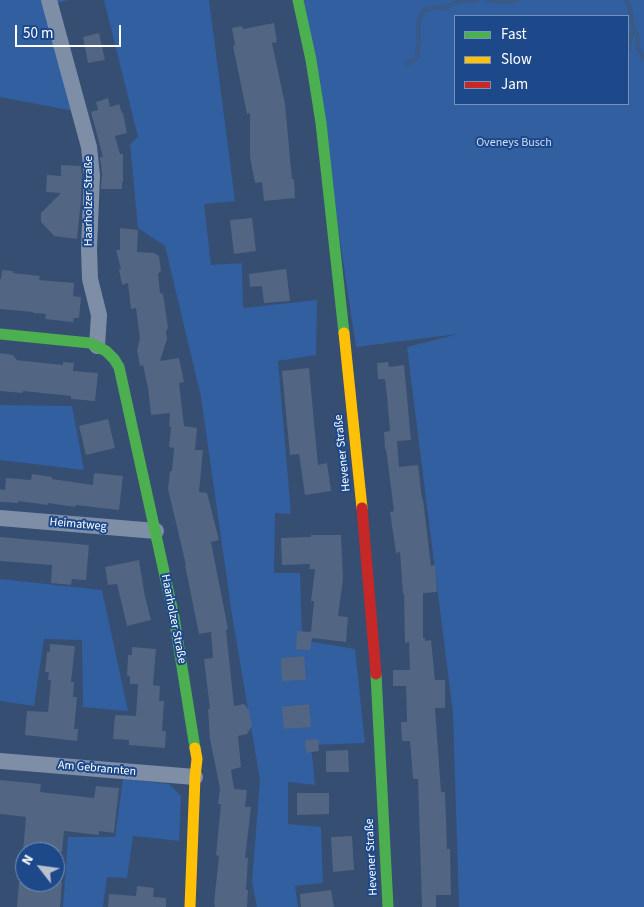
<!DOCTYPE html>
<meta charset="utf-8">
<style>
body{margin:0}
#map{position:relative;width:644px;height:907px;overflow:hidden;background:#364e72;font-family:"Source Sans 3",sans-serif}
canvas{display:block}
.legend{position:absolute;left:454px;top:15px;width:175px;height:90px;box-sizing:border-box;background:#1d498a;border:1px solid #7792b9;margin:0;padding:6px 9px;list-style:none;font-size:15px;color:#fff}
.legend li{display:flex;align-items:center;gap:10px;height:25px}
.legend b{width:25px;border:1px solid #7792b9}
.north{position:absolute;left:15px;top:842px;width:50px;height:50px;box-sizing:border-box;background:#1d498a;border:1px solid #7792b9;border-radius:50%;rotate:300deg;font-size:14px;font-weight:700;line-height:20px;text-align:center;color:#fff}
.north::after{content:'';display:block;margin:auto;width:18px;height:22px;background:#b9c1ce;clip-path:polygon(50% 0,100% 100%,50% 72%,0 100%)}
.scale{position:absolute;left:15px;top:25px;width:106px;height:22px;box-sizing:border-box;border:2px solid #fff;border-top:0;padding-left:6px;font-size:15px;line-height:18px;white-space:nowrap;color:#fff;-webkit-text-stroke:4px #1d498a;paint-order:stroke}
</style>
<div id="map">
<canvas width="644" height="907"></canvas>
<ul class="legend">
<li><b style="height:6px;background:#4caf50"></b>Fast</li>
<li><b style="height:6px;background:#ffc107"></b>Slow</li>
<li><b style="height:6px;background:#c62828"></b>Jam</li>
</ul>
<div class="north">N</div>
<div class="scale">50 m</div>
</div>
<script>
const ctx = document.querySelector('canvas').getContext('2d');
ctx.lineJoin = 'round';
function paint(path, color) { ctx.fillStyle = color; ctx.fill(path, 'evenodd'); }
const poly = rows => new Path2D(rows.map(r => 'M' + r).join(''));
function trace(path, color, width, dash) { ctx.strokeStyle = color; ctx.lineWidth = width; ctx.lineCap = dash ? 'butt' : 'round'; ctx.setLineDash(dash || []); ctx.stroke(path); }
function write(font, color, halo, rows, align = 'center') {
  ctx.font = font + ' "Source Sans 3",sans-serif'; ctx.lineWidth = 4; ctx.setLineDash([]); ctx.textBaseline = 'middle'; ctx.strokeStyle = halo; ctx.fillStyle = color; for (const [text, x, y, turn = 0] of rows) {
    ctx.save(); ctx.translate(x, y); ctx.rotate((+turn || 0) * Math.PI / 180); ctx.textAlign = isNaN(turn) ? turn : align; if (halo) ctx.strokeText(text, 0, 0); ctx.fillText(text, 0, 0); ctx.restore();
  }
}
const green = poly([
 [0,0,69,0,53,4,74,111,0,97],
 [104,0,209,0,235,201,204,204,211,265,242,263,243,308,317,300,316,355,278,361,291,514,275,513,274,573,300,573,302,640,355,649,365,743,311,745,315,785,288,782,288,824,321,827,323,883,295,886,298,907,257,907,252,882,260,780,232,615,201,397,165,246,138,228,130,144,138,137],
 [304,0,644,0,644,907,459,907,453,713,407,347,458,334,356,347],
 [455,16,628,16,628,104,455,104],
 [0,405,72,406,84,470,0,460],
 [0,579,102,590,128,711,83,707,82,640,44,639,34,706,0,701],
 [123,779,169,784,181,796,179,841,133,836,127,878,107,877,103,907,63,907,68,837,115,837]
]);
const stream = poly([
 [488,0,507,2,516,0],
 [627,0,627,2,630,9,633,28,638,37,637,47,644,58],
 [628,49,633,29],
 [407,64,417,58,419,41,418,26,421,14,425,10,433,8,445,7,464,0,472,1,477,0]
]);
const building = poly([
 [274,23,277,42,272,43,285,104,292,179,294,179,295,198,264,201,262,182,255,183,250,157,250,113,247,114,233,46,235,45,232,28,242,26,243,29],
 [99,33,105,60,88,63,83,37],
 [108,98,110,107,119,104,122,113,123,113,127,133,115,136,120,154,123,154,123,182,122,182,122,189,101,189,102,174,100,157,103,157,91,112,98,110,96,102],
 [61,165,81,166,82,175,81,200,77,239,54,236,41,222,41,213,61,193,46,192,47,175,61,176],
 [252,218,256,251,234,254,230,220],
 [120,228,138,230,137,252,154,253,159,256,161,271,158,274,160,293,163,294,168,328,166,331,167,339,160,361,179,358,184,382,179,383,184,426,197,428,195,450,203,450,199,492,207,493,219,540,211,542,228,629,226,630,234,706,244,704,249,710,252,726,247,734,238,736,241,767,231,770,234,789,247,790,245,807,251,807,245,858,248,858,246,890,248,890,247,907,215,907,214,903,219,856,216,855,221,804,218,804,220,788,210,739,208,709,210,709,204,659,213,658,211,632,199,634,185,565,186,565,168,489,170,471,172,471,174,448,169,447,171,427,169,426,170,413,151,415,148,388,143,365,140,366,137,350,140,339,136,308,131,309,128,283,122,285,119,269,121,269,116,250,120,250],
 [286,269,290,301,264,303,262,286,250,287,249,274],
 [2,270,13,271,13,273,40,276,39,280,74,283,73,296,81,297,79,318,74,318,73,322,45,319,46,314,33,313,33,312,0,309,0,279,1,279],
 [0,353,13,355,17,360,25,361,63,365,63,362,74,363,73,371,98,373,95,401,71,399,71,396,23,391,22,393,0,391],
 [388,362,389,367,404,365,411,440,397,441,399,467,418,465,422,499,423,499,431,566,435,565,437,592,423,593,423,638,425,638,425,641,431,640,435,680,445,680,445,708,435,708,441,792,445,792,447,849,450,849,451,895,436,895,436,907,422,907,418,779,413,779,410,741,402,741,401,722,407,722,406,686,393,686,393,670,410,670,409,642,405,643,404,594,403,594,400,552,396,553,390,512,394,511,386,449,385,449,384,432,390,431,387,396,385,379,378,379,377,363],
 [309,368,318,465,327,463,331,491,305,495,299,454,290,455,282,371],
 [108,419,115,448,86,455,79,426],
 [94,473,123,476,119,510,76,505,75,507,48,503,48,505,18,501,18,503,0,502,0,489,5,490,6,478,31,480,32,474,52,477,52,479,93,485],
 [311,535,341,535,343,579,338,616,348,617,346,642,312,638,310,650,296,649,297,631,311,632,314,601,311,601,315,569,309,569,310,564,282,565,281,538,311,537],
 [0,537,89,545,86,580,72,579,71,585,51,583,52,565,0,561],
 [139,560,145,597,151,620,127,626,117,584,108,585,105,567],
 [50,644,75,646,71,682,74,682,73,697,77,697,74,729,78,729,77,741,25,735,27,711,48,712,51,680,48,680,49,672,45,672,47,652,50,652],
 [132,647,156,649,153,685,160,686,159,701,164,701,162,731,166,731,165,748,129,745,129,740,113,739,115,715,136,716,138,684,130,684,130,676,127,676,128,655,132,655],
 [304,656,306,680,282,681,281,658],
 [309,704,311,727,284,729,282,707],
 [318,739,319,751,306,753,305,740],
 [348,750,349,772,326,772,326,751],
 [0,780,41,784,40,792,94,798,96,786,119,788,114,833,99,831,99,835,64,831,62,852,35,849,34,852,23,852,26,817,0,814],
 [297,793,329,793,329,814,297,815],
 [352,836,354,870,333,872,331,837],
 [19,882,62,882,60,907,17,907],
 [137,886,154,888,153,897,166,898,166,907,108,907,109,894,136,896],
 [331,890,334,907,301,907,300,894]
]);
const street = poly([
 [49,0,89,147,92,175,89,249,90,279,99,315,97,346],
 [0,518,156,531],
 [0,761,195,777]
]);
const fast = poly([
 [298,0,311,60,321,123,344,333],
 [0,334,90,343,106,351,114,359,119,367,174,617,195,748],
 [376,674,388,907]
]);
const slow = poly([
 [344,333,362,508],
 [190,907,195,777,197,759,195,748]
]);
const jam = poly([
 [362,508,376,674]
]);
const parkNames = [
 ["Oveneys Busch",514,143]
];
const streetNames = [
 ["Haarholzer Straße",89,201,-90],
 ["Hevener Straße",343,453,-96],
 ["Heimatweg",78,525,5],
 ["Haarholzer Straße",173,619,79],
 ["Am Gebrannten",97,769,5],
 ["Hevener Straße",372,857,-93]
];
paint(green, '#315fa0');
trace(stream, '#395987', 4.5);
paint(building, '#526582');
trace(street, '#7d8ea6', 16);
trace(fast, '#4caf50', 11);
trace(slow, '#ffc107', 11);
trace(jam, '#c62828', 11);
write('12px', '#cddff9', '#1d498a', parkNames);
write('12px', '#fff', '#1d498a', streetNames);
</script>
